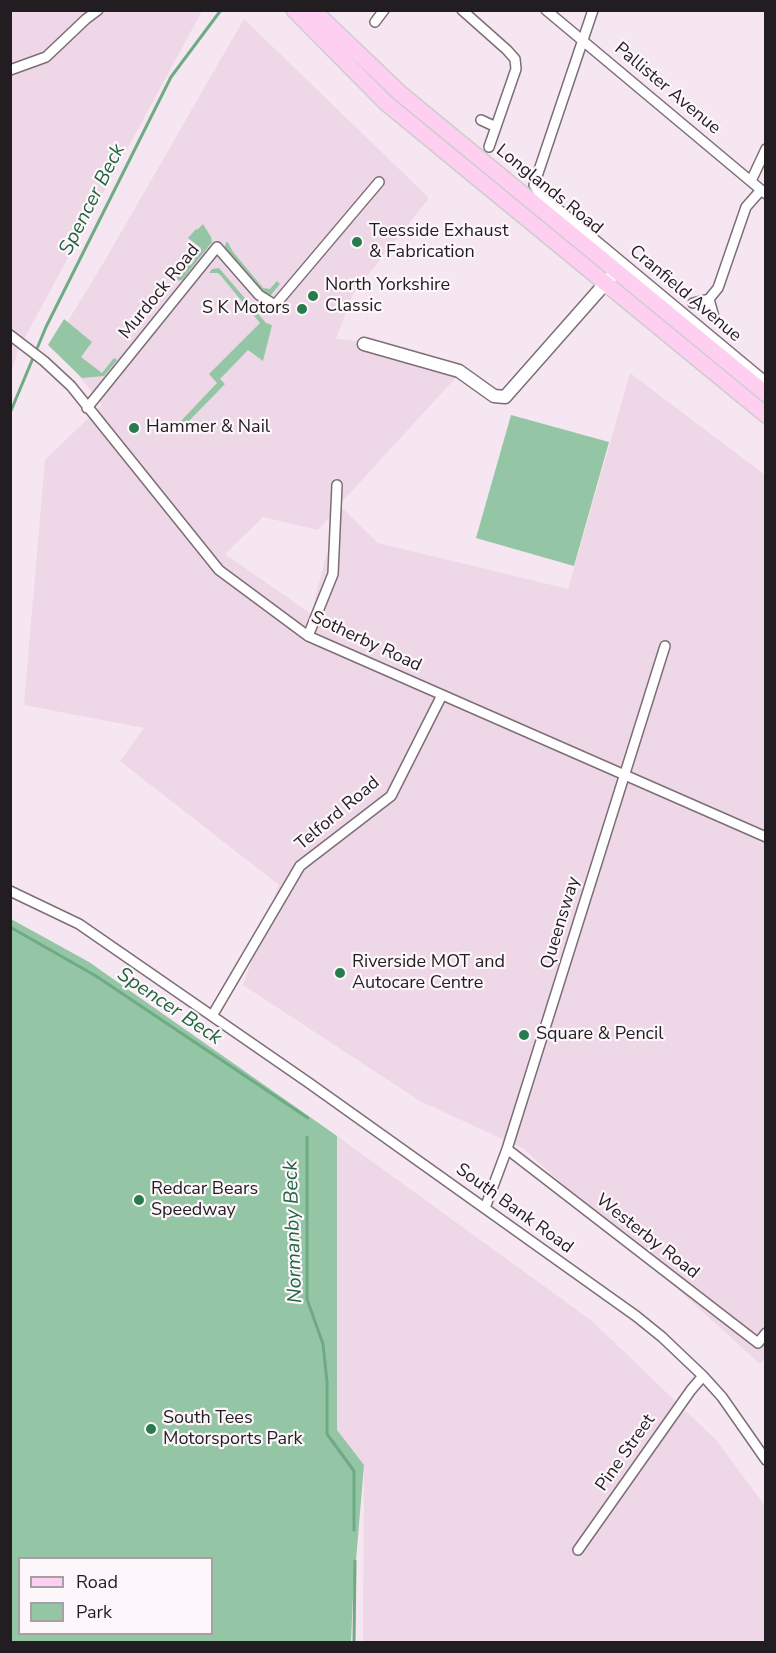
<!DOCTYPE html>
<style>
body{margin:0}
#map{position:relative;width:776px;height:1653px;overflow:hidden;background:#f6e6f1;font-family:"Nunito Sans",sans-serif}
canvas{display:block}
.frame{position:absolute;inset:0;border:12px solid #221d20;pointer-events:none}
.legend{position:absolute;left:18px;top:1557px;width:195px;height:78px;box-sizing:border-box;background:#fdf7fb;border:2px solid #a5a0a3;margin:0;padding:8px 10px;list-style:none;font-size:18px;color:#221d20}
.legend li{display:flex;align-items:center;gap:12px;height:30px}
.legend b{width:30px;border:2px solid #a5a0a3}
</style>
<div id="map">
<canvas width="776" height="1653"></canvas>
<div class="frame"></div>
<ul class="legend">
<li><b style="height:8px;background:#fecff1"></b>Road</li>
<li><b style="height:16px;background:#94c6a5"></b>Park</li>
</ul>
</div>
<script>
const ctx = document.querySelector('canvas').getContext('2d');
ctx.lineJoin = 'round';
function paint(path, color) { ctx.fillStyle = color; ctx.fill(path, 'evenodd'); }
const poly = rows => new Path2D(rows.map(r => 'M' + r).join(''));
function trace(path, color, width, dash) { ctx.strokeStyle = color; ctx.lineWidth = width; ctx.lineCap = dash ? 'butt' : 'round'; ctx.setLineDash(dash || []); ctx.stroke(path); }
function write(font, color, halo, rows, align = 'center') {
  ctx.font = font + ' "Nunito Sans",sans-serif'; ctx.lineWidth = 4.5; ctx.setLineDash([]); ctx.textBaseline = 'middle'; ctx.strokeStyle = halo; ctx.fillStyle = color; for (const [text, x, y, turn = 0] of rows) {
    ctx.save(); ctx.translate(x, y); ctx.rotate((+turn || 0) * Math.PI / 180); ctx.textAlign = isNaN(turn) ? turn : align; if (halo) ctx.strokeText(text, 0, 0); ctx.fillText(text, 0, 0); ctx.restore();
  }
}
const built = poly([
 [11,11,202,11,18,350,11,374],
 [244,19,429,198,353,294,336,339,366,342,460,373,339,505,378,543,568,589,630,373,765,475,765,1358,760,1364,524,1149,420,1101,243,985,279,885,120,761,144,728,24,705,45,460,102,405,54,344,104,262],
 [339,507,311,614,225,554,263,517,318,530],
 [337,1136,592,1321,716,1440,765,1506,765,1642,363,1642,364,1465,337,1430]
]);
const green = poly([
 [203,224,211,237,212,242,182,280,174,281,201,248,188,238,196,229,197,230],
 [227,241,233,252,263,288,270,289,277,281,280,284,270,296,262,293,228,254,224,248],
 [219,268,266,323,272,325,263,361,248,350,220,379,225,384,185,425,181,421,217,383,209,374,260,323,221,276,218,273,209,273,212,269],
 [64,319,92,342,81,357,102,373,114,358,117,360,104,376,82,378,48,345],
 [511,415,609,442,574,566,476,538],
 [11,919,89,962,337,1136,337,1430,364,1465,353,1596,351,1642,11,1642],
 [20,1558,212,1558,212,1634,20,1634]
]);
const stream = poly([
 [10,413,46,327,171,77,221,10],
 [10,927,96,976,308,1118],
 [307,1137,307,1299,323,1344,327,1382,327,1434,354,1471,354,1530],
 [354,1642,355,1561]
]);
const minor = poly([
 [462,10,507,50,515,59,516,69,489,147],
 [546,10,766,194],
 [593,10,534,185,540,194,766,382],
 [375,22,384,10],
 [10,70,46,57,86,19,98,10],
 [481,120,496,127],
 [751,181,766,149],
 [693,303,709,299],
 [714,317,709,299,718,288,746,207,761,190],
 [10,335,44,361,71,386,219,570,308,636,766,837],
 [87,408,217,247,259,295,275,305,379,182],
 [308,636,333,574,337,485],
 [10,891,79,924,309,1083,636,1316,662,1337,703,1376,722,1397,766,1460],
 [212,1016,300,866,391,796,442,695],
 [507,1149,758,1343,766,1333],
 [485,1208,507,1149,665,646],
 [578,1550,691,1390,703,1376]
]);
const tertiary = poly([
 [364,344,459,371,494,396,505,397,617,270]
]);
const primary = poly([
 [294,10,386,103,766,415],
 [313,10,401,94,766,394]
]);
const markers = [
 [357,242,6,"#277b4d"],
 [313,296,6,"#277b4d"],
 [302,309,6,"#277b4d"],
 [134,428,6,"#277b4d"],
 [340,973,6,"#277b4d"],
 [524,1035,6,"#277b4d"],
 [139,1200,6,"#277b4d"],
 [151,1429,6,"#277b4d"]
];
const streetNames = [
 ["Pallister Avenue",667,89,40],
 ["Longlands Road",549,190,39],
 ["Murdock Road",160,292,-51],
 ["Cranfield Avenue",685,294,40],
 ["Sotherby Road",366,642,25],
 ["Telford Road",338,814,-40],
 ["Queensway",561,923,-73],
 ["South Bank Road",514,1209,36],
 ["Westerby Road",647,1237,38],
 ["Pine Street",626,1453,-55]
];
const poiNames = [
 ["Teesside Exhaust",369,232],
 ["& Fabrication",369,253],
 ["North Yorkshire",325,286],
 ["Classic",325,307],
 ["S K Motors",290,309,"right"],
 ["Hammer & Nail",146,428],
 ["Riverside MOT and",352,963],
 ["Autocare Centre",352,984],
 ["Square & Pencil",536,1035],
 ["Redcar Bears",151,1190],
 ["Speedway",151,1211],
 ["South Tees",163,1419],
 ["Motorsports Park",163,1440]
];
const waterNames = [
 ["Spencer Beck",93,200,-63],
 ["Spencer Beck",169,1007,34],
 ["Normanby Beck",294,1232,-92]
];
paint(built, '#eed7e6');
paint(green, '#94c6a5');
trace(stream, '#6eab84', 3);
trace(minor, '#7c6e77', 12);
trace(tertiary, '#7c6e77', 15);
trace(primary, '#cecdce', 18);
trace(minor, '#fff', 9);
trace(tertiary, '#fff', 12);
trace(primary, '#fecff1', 15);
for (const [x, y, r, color] of markers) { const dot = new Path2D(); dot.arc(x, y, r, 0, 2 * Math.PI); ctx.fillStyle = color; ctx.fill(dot); trace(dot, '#fdf7fb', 2); }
write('18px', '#221d20', '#fdf7fb', streetNames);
write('18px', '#221d20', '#fdf7fb', poiNames, 'left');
write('italic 20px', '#1f653f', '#fdf7fb', waterNames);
</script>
